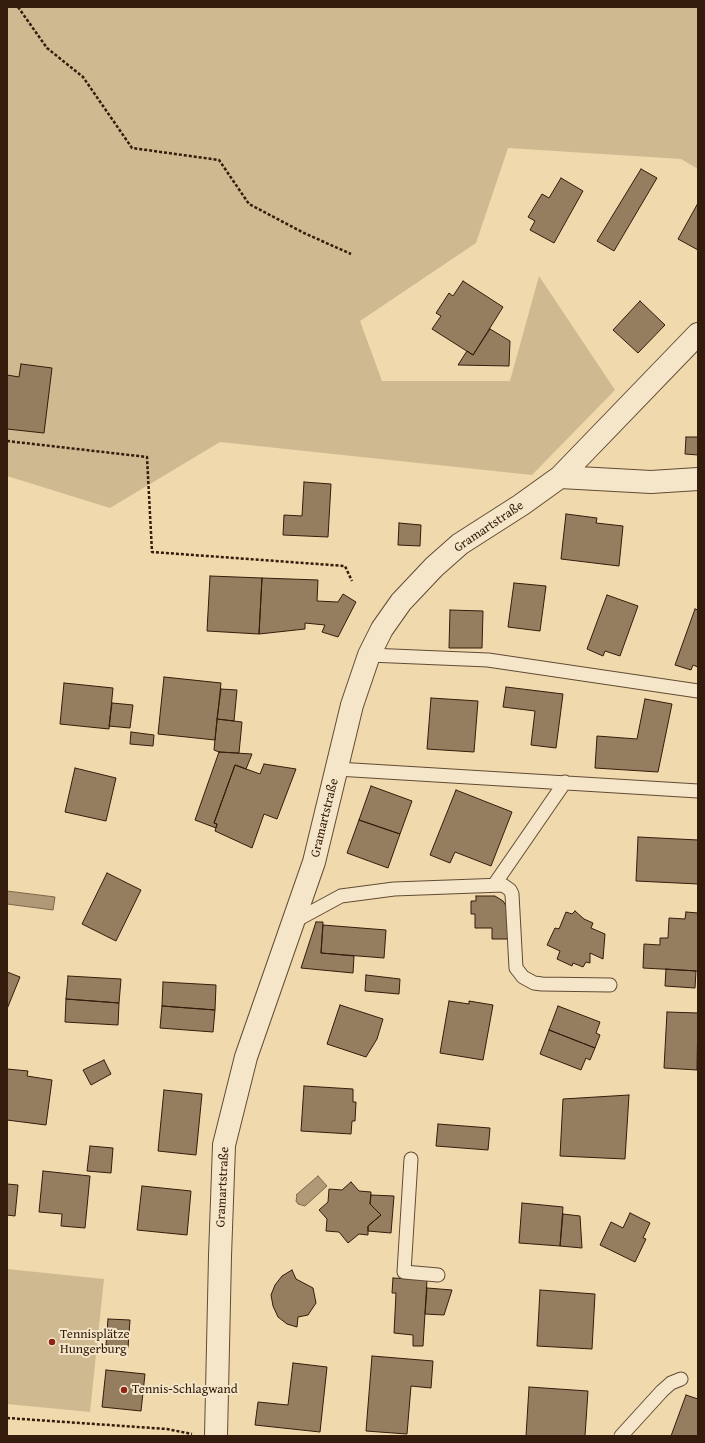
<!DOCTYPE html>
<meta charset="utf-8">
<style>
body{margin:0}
#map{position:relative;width:705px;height:1443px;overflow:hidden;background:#efd9ad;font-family:"Gentium Book Plus",serif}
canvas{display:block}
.frame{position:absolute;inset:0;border:8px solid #331c0b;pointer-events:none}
</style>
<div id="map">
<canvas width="705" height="1443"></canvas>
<div class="frame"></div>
</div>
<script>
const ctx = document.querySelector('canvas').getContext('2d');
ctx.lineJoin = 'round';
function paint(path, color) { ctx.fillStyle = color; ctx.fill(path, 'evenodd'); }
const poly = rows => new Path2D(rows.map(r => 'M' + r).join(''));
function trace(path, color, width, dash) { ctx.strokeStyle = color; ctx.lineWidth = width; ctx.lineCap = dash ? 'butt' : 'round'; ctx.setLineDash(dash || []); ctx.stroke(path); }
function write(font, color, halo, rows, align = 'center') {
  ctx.font = font + ' "Gentium Book Plus",serif'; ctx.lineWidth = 4; ctx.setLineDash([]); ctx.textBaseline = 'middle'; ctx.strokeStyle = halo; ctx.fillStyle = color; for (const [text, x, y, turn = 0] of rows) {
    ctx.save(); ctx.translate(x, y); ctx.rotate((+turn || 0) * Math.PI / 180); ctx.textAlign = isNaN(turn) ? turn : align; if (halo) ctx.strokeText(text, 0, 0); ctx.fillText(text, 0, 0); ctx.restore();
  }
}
const green = poly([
 [7,7,698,7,698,169,681,159,508,148,476,243,360,321,382,381,510,381,539,276,615,390,532,475,220,442,110,508,7,476],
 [7,1269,104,1279,90,1412,7,1404]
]);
const water = poly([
 [7,891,55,897,53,910,7,904,7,891],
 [318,1176,327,1186,305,1206,298,1204,296,1201,297,1196,296,1195,318,1176]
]);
const building = poly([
 [641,169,657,178,614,251,597,241,641,169],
 [561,178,583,191,554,243,530,230,535,221,528,217,542,194,549,198,561,178],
 [698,203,698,250,678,239,698,203],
 [463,281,503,307,473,355,432,329,441,316,436,313,449,293,453,296,463,281],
 [640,301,665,325,638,353,613,330,640,301],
 [490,329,510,341,509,366,458,365,467,351,473,355,490,329],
 [21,364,52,368,44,433,7,429,7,375,19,377,21,364],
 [686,437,698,437,698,455,685,454,686,437],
 [304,482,331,484,328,537,283,535,284,515,302,516,304,482],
 [566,514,597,518,596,523,623,526,619,566,561,559,566,514],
 [399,523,421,525,420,546,398,545,399,523],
 [210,576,262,578,259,634,207,631,210,576],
 [262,578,318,580,317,601,338,602,343,594,356,602,338,637,322,632,325,625,305,623,305,629,259,634,262,578],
 [514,583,546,586,540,631,508,627,514,583],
 [607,595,638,606,620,656,605,651,603,656,587,649,607,595],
 [695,609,698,610,698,667,693,665,691,670,675,665,695,609],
 [450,610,483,611,482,648,449,648,450,610],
 [164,677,221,683,215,740,158,734,164,677],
 [64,683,113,688,109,729,60,724,64,683],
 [506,687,563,694,556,748,531,745,535,711,503,707,506,687],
 [221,689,237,690,234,721,217,719,221,689],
 [431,698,478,701,474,752,427,749,431,698],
 [645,699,672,704,658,772,595,768,597,736,637,739,645,699],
 [112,703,133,705,130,728,109,726,112,703],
 [217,719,242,722,239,753,219,752,214,750,217,719],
 [131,732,154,735,153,746,130,744,131,732],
 [219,752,252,754,246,769,235,765,214,823,217,824,216,828,195,820,219,752],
 [264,764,296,769,277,819,264,814,252,848,215,831,217,824,214,823,235,765,260,774,264,764],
 [75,768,116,778,106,821,65,812,75,768],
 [371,786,412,801,400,834,359,820,371,786],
 [456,790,512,812,491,866,455,852,450,863,430,855,456,790],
 [359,820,400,834,388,868,347,853,359,820],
 [638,837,698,840,698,884,636,881,638,837],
 [107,873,141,890,116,941,82,924,107,873],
 [476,896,495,896,503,901,508,909,508,939,492,939,492,928,475,928,475,914,471,914,471,901,476,901,476,896],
 [575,911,584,919,593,923,591,928,605,934,603,959,590,953,590,963,586,962,583,967,573,963,572,966,557,959,560,951,547,945,555,928,559,929,566,912,572,914,575,911],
 [686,912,698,913,698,971,643,968,644,944,660,945,660,938,668,938,669,918,685,919,686,912],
 [316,922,323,922,321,953,354,956,353,973,301,968,316,922],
 [323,925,386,930,384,958,321,953,323,925],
 [666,969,696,971,695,988,665,986,666,969],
 [7,972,20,977,7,1009,7,972],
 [366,975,400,979,399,994,365,991,366,975],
 [68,976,121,979,119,1003,66,999,68,976],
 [163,982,216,985,215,1010,162,1006,163,982],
 [66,999,119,1003,118,1025,65,1022,66,999],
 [449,1001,469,1004,469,1001,493,1005,483,1060,440,1053,449,1001],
 [340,1005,383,1019,377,1039,366,1057,327,1044,340,1005],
 [162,1006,215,1010,213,1032,160,1028,162,1006],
 [558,1006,600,1022,596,1033,600,1035,595,1048,549,1030,558,1006],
 [667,1012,698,1013,697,1070,664,1068,667,1012],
 [549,1030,595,1048,590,1060,586,1058,581,1070,540,1054,549,1030],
 [104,1060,111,1074,91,1085,83,1070,104,1060],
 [7,1069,28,1071,27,1076,52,1080,46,1125,7,1120,7,1069],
 [304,1086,353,1089,353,1102,356,1102,355,1121,352,1121,351,1134,301,1131,304,1086],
 [164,1090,202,1094,196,1155,158,1151,164,1090],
 [629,1095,625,1159,560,1156,563,1099,629,1095],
 [438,1124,490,1128,488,1150,436,1146,438,1124],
 [90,1146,113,1148,111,1173,87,1171,90,1146],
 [43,1171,90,1176,85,1228,61,1226,62,1214,39,1212,43,1171],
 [351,1182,359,1191,371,1192,370,1204,381,1215,368,1226,368,1235,359,1234,348,1243,339,1232,326,1231,327,1219,319,1210,328,1202,329,1189,342,1190,351,1182],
 [7,1184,18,1185,15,1216,7,1215,7,1184],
 [142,1186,191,1191,187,1235,137,1230,142,1186],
 [371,1195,394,1196,391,1233,368,1231,368,1226,381,1215,370,1204,371,1195],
 [522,1203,563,1207,560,1246,519,1243,522,1203],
 [630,1213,650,1223,643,1238,646,1239,635,1262,600,1245,611,1222,623,1228,630,1213],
 [563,1214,580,1216,582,1248,560,1246,563,1214],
 [292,1270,296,1279,313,1288,316,1303,308,1315,298,1317,297,1327,287,1324,278,1317,273,1306,271,1295,275,1285,282,1276,292,1270],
 [393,1278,427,1280,423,1346,413,1346,413,1335,394,1333,396,1293,392,1293,393,1278],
 [427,1288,452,1290,444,1315,425,1314,427,1288],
 [540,1290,595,1294,592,1349,537,1346,540,1290],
 [108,1319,130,1320,128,1348,106,1345,108,1319],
 [372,1356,433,1361,431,1388,411,1386,407,1434,366,1431,372,1356],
 [293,1363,327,1367,320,1432,255,1425,258,1402,288,1405,293,1363],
 [106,1370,145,1374,141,1411,102,1407,106,1370],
 [529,1387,588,1391,585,1436,526,1436,529,1387],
 [686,1395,698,1399,698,1436,671,1436,686,1395]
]);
const path = poly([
 [18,7,47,48,83,77,132,148,219,160,249,204,304,233,351,254],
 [7,441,147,457,152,552,345,566,352,581],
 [7,1418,167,1429,192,1434]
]);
const lane = poly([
 [369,655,488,660,698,691],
 [337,769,698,791],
 [494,885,565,782],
 [293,922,341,896,394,889,503,885,510,890,512,894,516,968,523,977,534,983,542,984,610,985],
 [411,1159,404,1272,438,1275],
 [621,1436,662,1391,671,1383,681,1379]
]);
const street = poly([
 [560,477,651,482,698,479],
 [216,1436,220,1256,224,1145,246,1057,314,862,352,705,369,655,382,629,401,602,434,567,460,544,521,505,560,477,698,334]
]);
const markers = [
 [52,1342,4,"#8f2418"],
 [124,1390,4,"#8f2418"]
];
const streetNames = [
 ["Gramartstraße",489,527,-34],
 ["Gramartstraße",325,818,-76],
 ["Gramartstraße",223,1187,-87]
];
const poiNames = [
 ["Tennisplätze",60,1335],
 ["Hungerburg",60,1350],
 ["Tennis-Schlagwand",132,1390]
];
paint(green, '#cfb991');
paint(water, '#af9976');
trace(water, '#7d674b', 1);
paint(building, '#957e5f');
trace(building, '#331c0b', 1);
trace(lane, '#624b34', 15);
trace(street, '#624b34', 24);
trace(path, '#331c0b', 2.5, [3, 2]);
trace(lane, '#f5e6ca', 13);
trace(street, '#f5e6ca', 22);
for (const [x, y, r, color] of markers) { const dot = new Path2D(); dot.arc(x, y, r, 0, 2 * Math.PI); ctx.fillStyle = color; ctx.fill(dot); trace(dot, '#f5e6ca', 1.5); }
write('13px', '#331c0b', '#f5e6ca', streetNames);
write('13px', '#331c0b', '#f5e6ca', poiNames, 'left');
</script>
